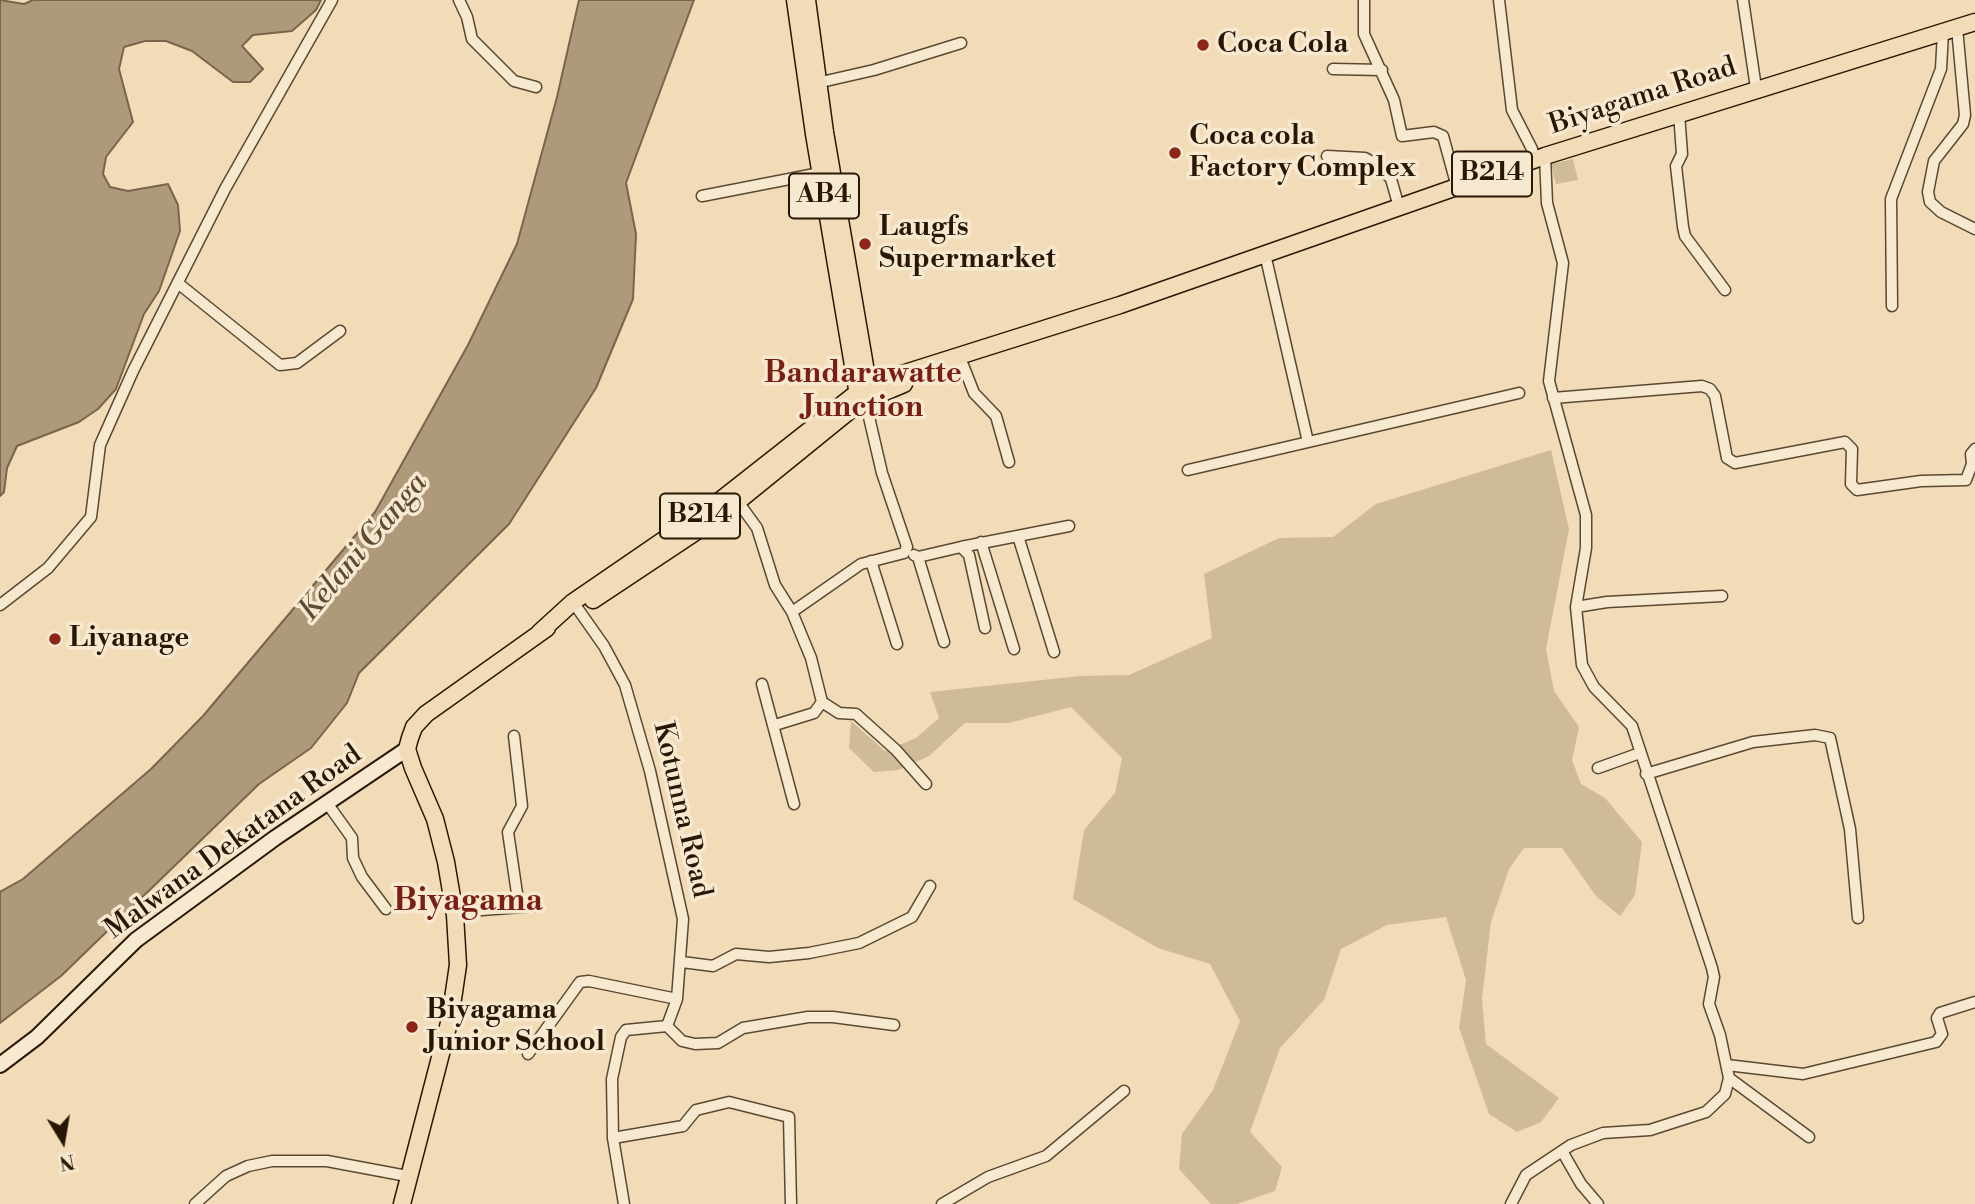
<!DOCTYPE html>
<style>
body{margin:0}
#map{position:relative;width:1975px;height:1204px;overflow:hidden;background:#f2dcb7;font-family:"Libre Bodoni",serif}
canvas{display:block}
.north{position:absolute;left:28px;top:1106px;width:70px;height:70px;-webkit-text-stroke:5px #f7e8d0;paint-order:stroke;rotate:169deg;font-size:19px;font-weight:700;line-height:28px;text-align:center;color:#291706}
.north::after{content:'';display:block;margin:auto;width:24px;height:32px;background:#291706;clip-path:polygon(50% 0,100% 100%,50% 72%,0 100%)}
</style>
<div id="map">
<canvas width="1975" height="1204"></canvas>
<div class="north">N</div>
</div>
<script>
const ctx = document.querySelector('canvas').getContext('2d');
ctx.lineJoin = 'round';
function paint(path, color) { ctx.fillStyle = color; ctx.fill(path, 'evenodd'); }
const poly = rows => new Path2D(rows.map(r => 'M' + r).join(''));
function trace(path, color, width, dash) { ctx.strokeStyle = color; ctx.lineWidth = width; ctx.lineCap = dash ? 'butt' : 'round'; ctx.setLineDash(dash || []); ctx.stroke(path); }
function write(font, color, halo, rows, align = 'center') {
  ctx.font = font + ' "Libre Bodoni",serif'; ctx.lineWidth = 7; ctx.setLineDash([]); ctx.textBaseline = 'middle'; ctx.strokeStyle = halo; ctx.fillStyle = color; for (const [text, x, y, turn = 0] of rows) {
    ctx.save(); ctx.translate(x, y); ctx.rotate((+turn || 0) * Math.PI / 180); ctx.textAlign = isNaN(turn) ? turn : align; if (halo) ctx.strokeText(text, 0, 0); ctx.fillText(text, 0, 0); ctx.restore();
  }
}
const green = poly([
 [1573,159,1578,180,1556,184,1551,164],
 [1551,450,1569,529,1546,649,1554,691,1579,727,1572,760,1581,784,1605,798,1642,842,1635,895,1620,916,1596,896,1562,848,1524,848,1509,869,1491,922,1482,999,1486,1044,1559,1098,1541,1122,1517,1132,1489,1114,1459,1028,1466,980,1446,917,1387,925,1341,949,1324,1000,1280,1048,1250,1132,1282,1167,1275,1191,1237,1204,1211,1204,1179,1169,1182,1134,1213,1090,1240,1021,1210,964,1158,948,1073,899,1084,830,1115,793,1122,758,1071,707,1009,723,965,723,929,756,898,770,874,772,849,748,851,721,885,751,916,738,939,718,930,692,1080,676,1129,675,1212,638,1204,574,1279,538,1333,537,1376,504]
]);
const water = poly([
 [0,0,24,4,33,0,321,0,316,10,292,31,253,35,242,46,263,69,250,82,233,82,192,51,166,41,145,41,124,47,119,69,133,122,106,157,103,174,110,187,128,191,168,184,178,205,180,231,159,291,144,314,116,389,98,409,79,422,17,446,7,468,4,492,0,496,0,0],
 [579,0,694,0,626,183,636,234,633,299,596,388,509,524,359,673,347,703,311,748,259,784,61,976,0,1023,0,892,23,879,151,769,203,716,375,512,468,345,517,244,557,97,579,0]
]);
const minor = poly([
 [459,0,467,17,472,39,514,81,536,87],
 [1499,0,1512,110,1532,149,1534,159],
 [1743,0,1756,88],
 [1364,1,1364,34,1394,100,1402,136,1434,132,1443,136,1457,187],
 [1957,28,1965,115,1963,124,1934,161,1928,192,1930,202,1941,212,1975,229],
 [1333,69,1382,70],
 [817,83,874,70,961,43],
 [1679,113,1682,154,1676,166,1683,227,1685,236,1725,290],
 [1327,156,1365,158,1381,167,1391,179,1399,207],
 [702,196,820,173],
 [1265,254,1308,442],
 [179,284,280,365,297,363,340,331],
 [1892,306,1891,199,1941,69,1943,32],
 [963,365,974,393,996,416,1009,462],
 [1553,398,1702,386,1710,389,1715,396,1727,458,1735,463,1845,442,1852,449,1851,484,1857,490,1921,481,1966,480,1972,464,1971,454,1975,449],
 [1188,470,1519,393],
 [736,499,757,528,775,585,792,612,811,658,822,702,839,713,856,714,896,750,926,784],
 [1018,536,1054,652],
 [981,542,1014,649],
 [961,547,1069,526],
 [914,555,918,557,944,642],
 [918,557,961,547,969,555,985,628],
 [871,561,897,644],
 [573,602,604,646,625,685,650,771,683,919,677,999,667,1026,626,1030,621,1037,612,1079,613,1138,683,1126,696,1110,729,1102,789,1117,791,1204],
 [0,605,48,568,91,517,100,445,133,371,225,189,332,0],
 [1576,607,1607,602,1722,596],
 [792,612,861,564,904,553,907,547,882,473,865,400],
 [762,684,794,804],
 [775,725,814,713,822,702],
 [514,736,522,806,508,832,519,907],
 [1598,768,1640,753],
 [1646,774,1753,742,1815,735,1830,738,1850,829,1858,918],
 [327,803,352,838,353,858,362,877,386,909],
 [455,912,535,906],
 [682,962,713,966,736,954,769,957,809,953,859,943,912,917,930,886],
 [667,1026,682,1041,695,1044,718,1043,743,1028,808,1017,833,1017,894,1025],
 [528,1054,580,982,589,981,677,999],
 [1727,1065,1803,1074,1936,1042,1942,1034,1937,1018,1940,1013,1975,1002],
 [1729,1078,1809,1137],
 [613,1138,624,1204],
 [1562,1151,1581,1184,1598,1204],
 [195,1204,226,1176,248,1166,272,1161,327,1161,407,1176],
 [942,1204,988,1177,1046,1156,1124,1091],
 [1511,1204,1526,1175,1571,1145,1603,1133,1650,1130,1706,1112,1725,1094,1729,1078,1720,1035,1709,1004,1714,977,1712,968,1632,726,1594,687,1582,665,1576,607,1586,548,1586,515,1549,381,1563,263,1547,203,1545,156]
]);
const secondary = poly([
 [0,1065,37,1037,136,940,275,838,407,749]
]);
const primary = poly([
 [795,0,814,134,859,401],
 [807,0,825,132,870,395],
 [593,600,721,515,859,403,904,384],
 [539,633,573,602,713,506,867,385,1120,305,1545,156,1975,22],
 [402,1204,450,1019,458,965,455,915,446,862,435,819,413,768,407,749,410,738,414,727,426,714,547,628]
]);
const markers = [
 [1203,45,7,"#8f2418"],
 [1175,153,7,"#8f2418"],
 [865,244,7,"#8f2418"],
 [55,639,7,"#8f2418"],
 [412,1027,7,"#8f2418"]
];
const shields = [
 [1492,174,80],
 [824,196,70],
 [700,516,80]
];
const shieldNames = [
 ["B214",1492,174],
 ["AB4",824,196],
 ["B214",700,516]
];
const poiNames = [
 ["Coca Cola",1217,45],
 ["Coca cola",1189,137],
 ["Factory Complex",1189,169],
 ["Laugfs",879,228],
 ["Supermarket",879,260],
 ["Liyanage",69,639],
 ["Biyagama",426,1011],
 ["Junior School",426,1043]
];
const streetNames = [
 ["Biyagama Road",1643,97,-18],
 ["Kotunna Road",681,810,77],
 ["Malwana Dekatana Road",234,843,-36]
];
const neighbourhoodNames = [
 ["Bandarawatte",863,375],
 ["Junction",863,409]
];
const waterNames = [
 ["Kelani Ganga",364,548,-50]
];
const quarterNames = [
 ["Biyagama",468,902]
];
paint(green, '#d0bb99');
paint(water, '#ae997b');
trace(water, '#79654c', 2);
trace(minor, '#5b4832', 13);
trace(secondary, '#291706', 18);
trace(primary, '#291706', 19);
trace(minor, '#f7e8d0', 10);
trace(secondary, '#f7e8d0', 14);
trace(primary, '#f2dcb7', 16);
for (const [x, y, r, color] of markers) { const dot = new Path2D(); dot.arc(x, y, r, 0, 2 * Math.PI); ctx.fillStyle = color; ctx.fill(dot); trace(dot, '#f7e8d0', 2.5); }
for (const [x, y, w] of shields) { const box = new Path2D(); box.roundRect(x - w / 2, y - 22.5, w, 45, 5); ctx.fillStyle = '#f7e8d0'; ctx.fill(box); trace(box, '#291706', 2); }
write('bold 26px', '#291706', null, shieldNames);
write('bold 28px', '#291706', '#f7e8d0', poiNames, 'left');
write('28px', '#291706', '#f7e8d0', streetNames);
write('bold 30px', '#7a1f14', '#f7e8d0', neighbourhoodNames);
write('italic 30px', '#5e4b35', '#f7e8d0', waterNames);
write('bold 32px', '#7a1f14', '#f7e8d0', quarterNames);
</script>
